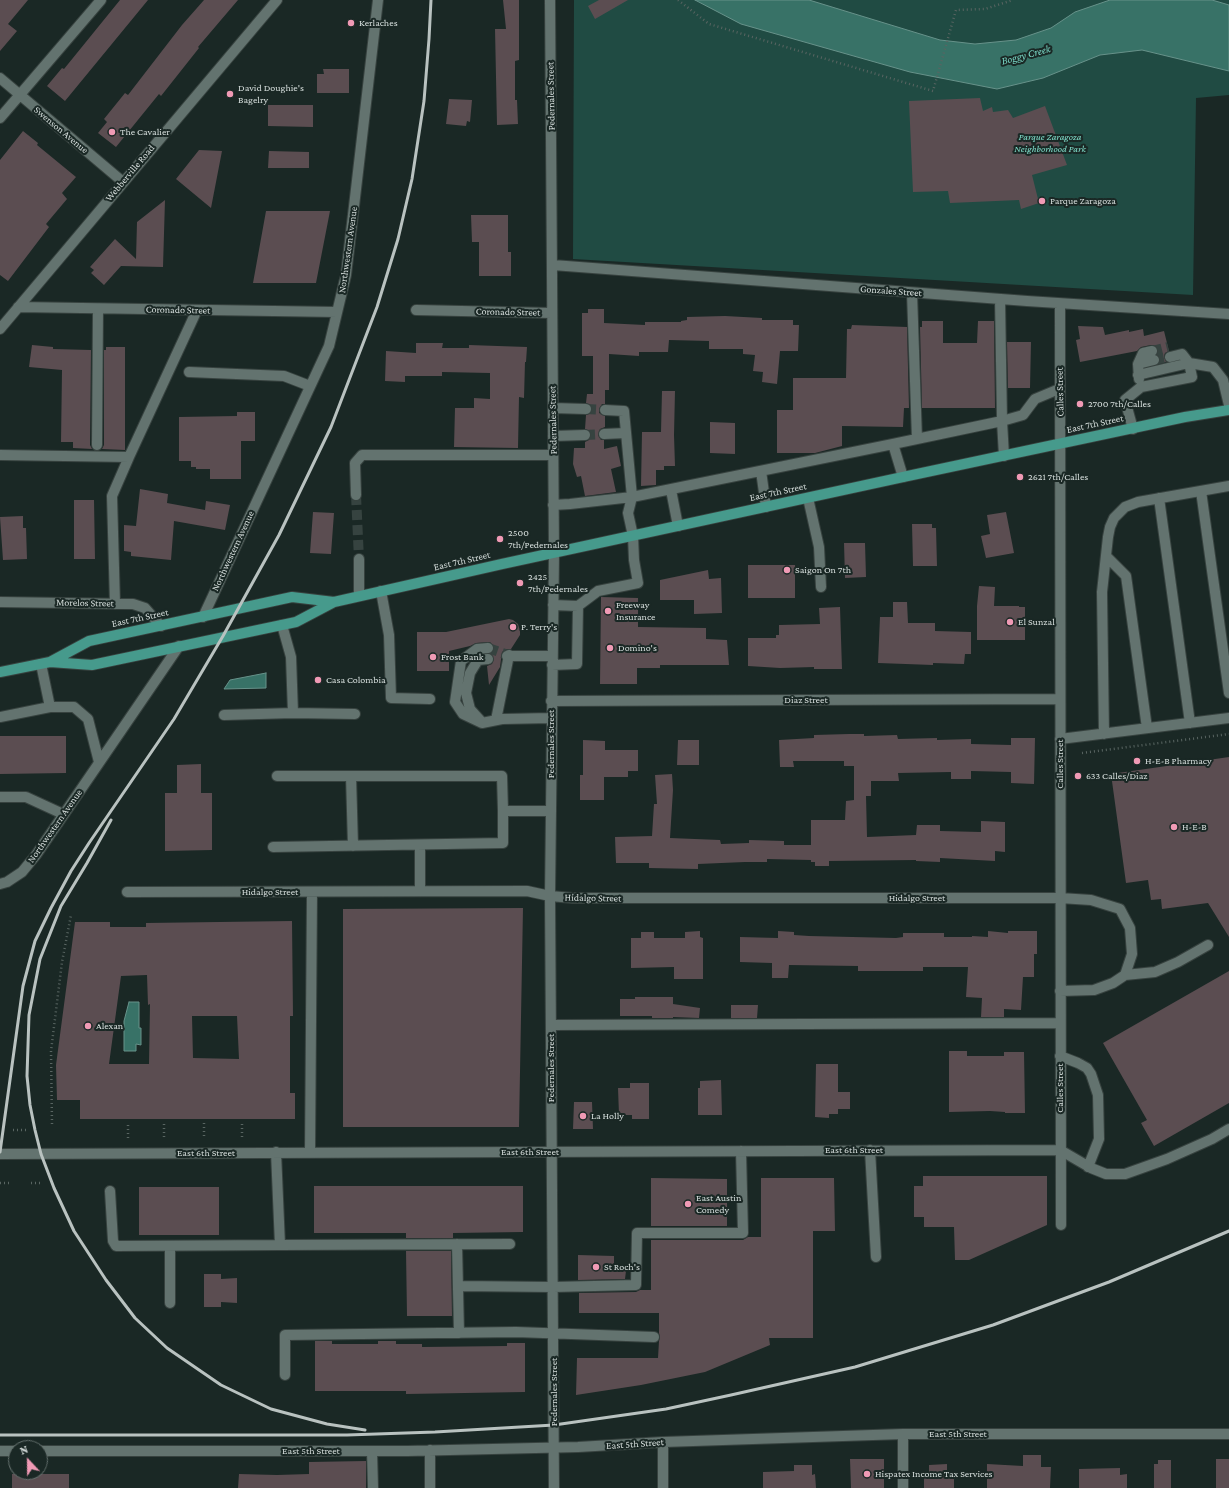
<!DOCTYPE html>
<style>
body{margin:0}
#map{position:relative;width:1229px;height:1488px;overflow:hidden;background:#1a2825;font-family:"Crimson Pro",serif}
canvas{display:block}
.north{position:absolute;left:8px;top:1440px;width:40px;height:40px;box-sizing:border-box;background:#1a2825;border:1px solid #65716e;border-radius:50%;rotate:338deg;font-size:11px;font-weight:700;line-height:16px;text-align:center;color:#d6dedc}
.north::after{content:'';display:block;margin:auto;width:14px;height:18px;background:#f09ab5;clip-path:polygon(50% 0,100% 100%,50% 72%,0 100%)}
</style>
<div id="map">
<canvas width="1229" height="1488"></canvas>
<div class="north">N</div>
</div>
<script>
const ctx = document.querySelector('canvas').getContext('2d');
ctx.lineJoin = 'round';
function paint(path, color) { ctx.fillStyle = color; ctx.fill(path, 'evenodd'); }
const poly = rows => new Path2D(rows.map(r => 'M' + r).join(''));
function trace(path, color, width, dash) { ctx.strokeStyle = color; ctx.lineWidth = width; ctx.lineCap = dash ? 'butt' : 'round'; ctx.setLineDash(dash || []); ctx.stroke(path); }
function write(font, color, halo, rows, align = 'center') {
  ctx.font = font + ' "Crimson Pro",serif'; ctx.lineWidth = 4; ctx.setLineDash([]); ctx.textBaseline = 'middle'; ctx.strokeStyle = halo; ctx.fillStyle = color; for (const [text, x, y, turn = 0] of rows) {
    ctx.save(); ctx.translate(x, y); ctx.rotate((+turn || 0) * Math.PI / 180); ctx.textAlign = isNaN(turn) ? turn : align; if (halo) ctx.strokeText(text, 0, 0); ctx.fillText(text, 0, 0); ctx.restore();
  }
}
const green = poly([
 [574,0,1229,0,1229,95,1196,98,1193,295,573,259]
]);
const water = poly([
 [695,0,809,0,940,40,975,44,1016,40,1051,28,1075,12,1110,0,1212,0,1229,5,1229,71,1142,50,1100,55,1043,78,997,89,910,72,741,24,695,0],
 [266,673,266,688,224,689,230,680,266,673],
 [129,1002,139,1002,139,1028,141,1028,141,1045,136,1044,136,1051,124,1051,124,1021,129,1002]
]);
const building = poly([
 [0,0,28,0,8,24,17,31,0,51],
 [120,0,148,0,65,101,47,86,62,68,64,69],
 [204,0,238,0,198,47,199,48,161,96,159,94,116,147,98,133,107,122,104,119,125,93,128,95,182,25],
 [503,0,519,0,519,60,515,61,515,100,517,100,518,124,497,125,495,29,506,29],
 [599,0,628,0,595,19,588,6],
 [323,69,349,69,349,93,317,93,317,74,324,74],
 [980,98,983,111,992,107,993,112,1008,110,1013,118,1045,106,1067,165,1032,175,1039,203,1021,209,1019,200,950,203,948,191,913,192,909,101],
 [449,99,472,100,470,122,467,121,466,126,446,124],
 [268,105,313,105,313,127,268,126],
 [23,131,38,143,37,145,76,177,62,193,67,199,46,224,49,227,8,281,0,275,0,160],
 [199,150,222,151,211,208,176,179],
 [269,151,309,152,309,168,268,168],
 [165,200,163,267,121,266,104,285,91,273,94,270,90,267,115,239,136,259,137,222],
 [266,211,330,211,316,283,253,283],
 [471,215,508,215,508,252,511,252,511,276,479,276,479,242,472,242],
 [588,309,604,309,604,323,645,325,645,322,681,322,681,321,687,320,687,317,725,316,762,318,762,320,793,320,793,325,799,325,798,351,780,351,777,384,762,382,763,372,753,371,755,355,743,354,743,349,709,349,709,341,669,340,668,352,639,352,639,356,609,354,609,390,605,390,605,404,602,404,599,409,599,413,605,416,605,427,600,429,598,435,601,440,604,440,604,449,617,446,621,466,611,469,616,492,585,496,581,476,577,477,573,464,574,448,585,448,585,442,589,440,591,435,590,431,585,429,586,415,589,414,592,410,592,406,586,403,587,394,593,394,593,356,582,356,582,313,588,313],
 [922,321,943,321,943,343,977,343,978,321,994,321,995,408,922,408,920,327,922,327],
 [852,325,907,327,909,408,904,408,903,427,842,426,842,446,815,453,777,453,777,410,793,410,793,378,846,378,847,329,851,329],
 [1078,326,1103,327,1105,335,1129,330,1129,332,1143,329,1144,336,1164,331,1169,351,1165,353,1164,356,1166,362,1159,363,1160,359,1157,355,1158,349,1156,346,1151,345,1141,347,1137,351,1080,362,1076,340,1080,339],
 [1007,342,1031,342,1030,388,1008,388],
 [416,343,443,343,442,348,469,348,469,345,527,347,526,362,525,362,524,398,519,397,518,448,454,447,455,408,474,408,474,398,490,399,490,373,442,372,442,376,405,376,405,382,385,381,386,351,416,353],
 [32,345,53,347,53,349,91,350,90,445,92,449,73,448,73,442,61,442,62,370,29,367],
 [106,347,125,347,125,450,102,449,104,445,104,350,106,350],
 [662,391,675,391,674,435,675,466,664,466,664,470,656,470,656,485,641,486,642,432,661,432],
 [237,412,255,412,255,441,241,441,241,479,210,479,210,469,196,469,196,467,191,467,191,461,179,461,179,417,237,416],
 [710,422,735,423,735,454,710,453],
 [140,489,168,494,167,503,205,510,206,501,230,505,225,530,174,521,171,560,131,556,131,552,124,551,124,525,136,526],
 [74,500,94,500,95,559,74,559],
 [313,512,334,513,331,554,310,553],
 [1006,512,1014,553,986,558,981,536,990,534,987,515],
 [23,516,23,528,26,528,27,559,3,560,0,517],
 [912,524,932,524,932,528,936,528,937,566,913,566],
 [844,543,865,543,866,577,845,578],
 [748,565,795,565,795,598,748,598],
 [708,570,709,579,721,578,722,613,694,614,694,600,660,600,660,580],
 [979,586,995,587,994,606,1019,606,1019,607,1025,607,1025,640,977,640,977,606],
 [601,597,638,598,638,627,706,628,706,639,727,640,729,665,660,665,660,668,637,668,637,684,600,684],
 [893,602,907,602,908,623,935,623,935,631,971,632,971,654,965,654,964,664,933,663,933,665,878,663,880,617,893,617],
 [840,607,842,669,814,669,814,667,780,668,748,666,748,638,776,638,776,635,779,635,779,625,820,624,819,608],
 [509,619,513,620,518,624,520,631,520,635,511,649,507,649,502,652,500,667,489,685,487,666,492,664,494,659,491,654,494,651,494,647,490,642,476,643,470,646,449,651,449,671,417,671,417,632,446,632],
 [849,734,864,734,864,736,897,735,898,739,937,738,937,740,971,739,971,744,1011,745,1011,738,1035,738,1034,784,1011,783,1011,772,971,771,971,779,951,779,951,772,898,773,899,781,871,781,871,796,866,796,867,837,916,835,917,825,940,825,940,831,981,832,981,821,1005,822,1005,852,995,851,995,861,940,858,940,862,916,861,916,860,829,861,829,866,815,866,815,862,811,862,811,860,767,859,767,862,745,862,698,864,698,869,649,868,649,863,616,863,615,837,652,836,654,804,657,804,655,775,672,774,673,790,670,838,720,840,721,844,749,843,749,840,784,841,784,845,811,845,811,820,845,820,846,801,854,800,854,766,844,766,844,761,793,761,794,767,780,767,779,740,814,738,814,735],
 [0,736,66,736,66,773,0,774],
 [583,740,605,741,605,750,638,750,638,771,628,771,628,777,604,777,604,800,580,800,580,775,583,775],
 [678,740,699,740,699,765,677,765],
 [1229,757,1229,937,1208,903,1162,909,1161,899,1151,900,1148,880,1126,883,1111,774],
 [201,764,201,793,212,793,212,850,165,851,165,793,177,793,177,765],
 [523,908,519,1127,343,1127,343,909],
 [292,921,293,1016,290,1016,290,1093,295,1093,295,1119,80,1119,80,1100,57,1100,56,1065,75,922,110,922,110,927,146,927,146,923],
 [147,975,148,1005,150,1004,149,1064,109,1064,121,976],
 [192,1016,237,1016,239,1059,193,1058],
 [700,931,700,937,703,938,703,979,674,979,674,967,631,968,631,938,641,938,641,932,654,932,654,938,685,938,685,932],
 [778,931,794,932,794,935,809,936,896,938,903,937,903,933,944,933,944,937,972,937,972,936,988,937,988,931,1008,933,1008,931,1037,931,1037,954,1034,954,1034,977,1023,977,1021,1010,1004,1009,1004,1017,981,1017,982,998,966,997,968,967,923,967,923,971,858,971,858,966,789,965,788,978,772,978,772,963,740,962,740,937,778,938],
 [1229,971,1229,1103,1154,1146,1141,1123,1147,1120,1103,1043],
 [635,997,673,997,673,1004,700,1008,699,1018,673,1017,673,1018,652,1018,652,1016,620,1016,620,999,635,999],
 [731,1005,758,1005,757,1018,731,1018],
 [949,1051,967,1051,967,1056,1004,1056,1004,1052,1024,1052,1025,1113,1005,1113,1005,1112,990,1111,949,1112],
 [816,1064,838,1064,838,1092,850,1092,850,1109,838,1109,838,1114,829,1114,829,1118,815,1117],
 [721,1080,722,1115,698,1115,698,1088,700,1088,700,1081],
 [630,1083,649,1083,649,1119,632,1119,632,1115,619,1115,618,1088,630,1088],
 [574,1102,592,1102,593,1129,573,1129],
 [923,1176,1047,1176,1047,1225,969,1260,955,1260,954,1227,924,1227,924,1217,914,1217,914,1186,923,1186],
 [651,1178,727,1179,727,1226,651,1226],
 [761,1178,834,1178,835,1231,813,1231,813,1338,769,1338,770,1345,705,1372,641,1385,576,1395,577,1358,658,1358,659,1341,660,1337,659,1333,659,1313,579,1313,579,1293,636,1292,640,1290,651,1290,651,1240,743,1240,748,1237,761,1237],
 [314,1186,523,1186,523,1232,453,1233,453,1238,406,1238,406,1233,314,1233],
 [139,1187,219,1187,219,1235,139,1235],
 [406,1251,451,1251,452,1316,407,1316],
 [578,1255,614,1256,614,1270,626,1271,625,1279,578,1280],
 [204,1274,221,1274,221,1279,237,1278,237,1303,221,1302,221,1307,204,1307],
 [315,1341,332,1341,332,1344,378,1344,378,1341,396,1341,396,1344,422,1344,422,1347,507,1346,507,1343,525,1343,525,1392,406,1394,406,1391,315,1391],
 [1023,1455,1041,1455,1041,1467,1051,1467,1050,1488,987,1488,987,1464,1023,1466],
 [850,1459,884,1459,884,1488,851,1488],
 [1216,1459,1229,1459,1229,1488,1216,1488],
 [1158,1460,1171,1460,1171,1488,1154,1488,1154,1464,1158,1464],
 [366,1461,366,1488,238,1488,239,1474,277,1475,309,1474,309,1462],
 [947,1464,947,1472,954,1472,954,1488,924,1488,924,1472,929,1472,929,1465],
 [794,1465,812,1465,812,1475,815,1474,816,1488,763,1488,763,1472,794,1471],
 [1120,1468,1120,1475,1127,1474,1127,1488,1079,1488,1079,1469],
 [12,1474,69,1474,69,1488,12,1488]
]);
const minorTunnel = poly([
 [1152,351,1168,347],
 [1154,360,1170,357],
 [586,409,605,410],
 [585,435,604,434],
 [356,495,359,559],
 [488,648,508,655]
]);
const path = poly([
 [678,0,709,24,933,91,956,10,985,9,1013,0],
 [1082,753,1229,734],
 [204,1123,204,1138],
 [52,1124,51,1051,62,962,71,915],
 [164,1124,164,1138],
 [242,1124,242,1138],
 [13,1130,26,1130],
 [128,1138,128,1123],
 [0,1183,10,1183],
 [31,1183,40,1183]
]);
const minor = poly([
 [550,0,554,553,550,896,554,1488],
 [0,78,123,182],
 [0,118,101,0],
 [553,265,1027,301,1229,314],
 [912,293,917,439],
 [1000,299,1002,421,1004,456],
 [1060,304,1061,1225],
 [18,307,337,312],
 [416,310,552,313],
 [0,329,277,0],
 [1138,364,1154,360],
 [189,372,284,376,310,386],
 [1138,375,1189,363,1213,367,1223,380,1229,405],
 [1139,379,1138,364,1143,353,1152,351],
 [553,408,586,409],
 [1133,429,1125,400,1141,387,1192,377,1189,363,1182,354,1170,357],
 [604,434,626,433],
 [553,436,585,435],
 [893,444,903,477],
 [97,445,98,309],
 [0,455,129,457],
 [761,471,766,507],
 [671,490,678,526],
 [1201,491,1229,693],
 [356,495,355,463,362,455,553,455],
 [808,498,819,547,821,587],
 [1159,498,1190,723],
 [553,505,570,504,632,497,893,444,1002,421,1023,415,1035,399,1059,389],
 [1106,556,1126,576,1127,583,1147,728],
 [381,591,389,635,391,698,430,699],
 [359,596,359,559],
 [0,602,133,604,145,608,161,626],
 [115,604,112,496,129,457,197,310],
 [578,606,598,591,638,583,634,560,633,536,628,513,632,497,624,411,605,410],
 [203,617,329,346,346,275,378,0],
 [488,648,477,649,461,661,455,702,463,714,482,723,502,719,551,718],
 [507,656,552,656],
 [552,665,577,664,578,606,553,605],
 [551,701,1060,699],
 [50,707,74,707,88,719,99,762],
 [293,713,355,714],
 [224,715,293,713,291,657,282,625],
 [0,717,50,707,41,664],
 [480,720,470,709,466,693,470,673,478,660,488,659],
 [496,720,509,655],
 [1104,734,1102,592,1108,537,1110,527,1114,518,1125,507,1138,502,1229,486],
 [1060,739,1229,718],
 [277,776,502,776,503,811,550,811],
 [351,776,353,846],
 [0,797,26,797,63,814],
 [420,845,420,891],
 [273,847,503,843,503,811],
 [0,884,7,882,22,872,36,855,179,646],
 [127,892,527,891,550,896,573,898,1060,898,1091,900,1120,909,1130,928,1132,954,1125,975,1113,983,1094,990,1060,991],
 [1125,975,1155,972,1178,962,1208,945],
 [551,1025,1060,1023],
 [1060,1056,1078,1063,1087,1068,1091,1074,1098,1095,1099,1139,1088,1167],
 [870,1150,876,1257],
 [310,1153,312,892],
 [0,1154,1060,1150,1091,1168,1106,1174,1125,1174,1167,1159,1212,1139,1229,1129],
 [110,1191,113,1241,116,1246,280,1245,276,1152],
 [457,1244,459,1333],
 [280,1245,510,1244],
 [170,1246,170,1303],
 [458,1286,553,1287,636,1285,637,1233,743,1233,741,1151],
 [285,1375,285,1335,516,1332,654,1337],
 [903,1434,903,1488],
 [430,1450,430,1488],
 [0,1451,16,1451],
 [40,1451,407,1451,578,1447,663,1442,903,1434,1229,1434],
 [372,1451,373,1488],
 [663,1488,663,1442]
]);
const major = poly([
 [50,662,89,641,292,597,334,602],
 [0,672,50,662,92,665,296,622,334,602,502,564,903,477,1185,417,1229,410]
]);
const rail = poly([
 [111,820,87,863,61,906,40,959,29,1015,27,1076,30,1105,35,1130,41,1154,54,1188,74,1231,106,1280,135,1318,167,1348,221,1385,271,1409,327,1424,365,1430],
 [0,1152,23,986,35,941,51,908,71,871,89,843,174,719,223,636,279,535,331,427,377,307,398,239,412,179,424,101,429,39,431,0],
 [0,1435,347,1435,435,1432,554,1425,666,1409,731,1395,855,1367,993,1325,1109,1282,1229,1231]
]);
const markers = [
 [351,23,4,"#f09ab5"],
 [230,94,4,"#f09ab5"],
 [112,132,4,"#f09ab5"],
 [1042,201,4,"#f09ab5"],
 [1080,404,4,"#f09ab5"],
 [1020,477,4,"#f09ab5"],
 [500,539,4,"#f09ab5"],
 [787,570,4,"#f09ab5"],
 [520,583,4,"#f09ab5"],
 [608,611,4,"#f09ab5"],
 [1010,622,4,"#f09ab5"],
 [513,627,4,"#f09ab5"],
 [610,648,4,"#f09ab5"],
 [433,657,4,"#f09ab5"],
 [318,680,4,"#f09ab5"],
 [1137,761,4,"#f09ab5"],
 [1078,776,4,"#f09ab5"],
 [1174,827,4,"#f09ab5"],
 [88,1026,4,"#f09ab5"],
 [583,1116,4,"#f09ab5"],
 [688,1204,4,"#f09ab5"],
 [596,1267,4,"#f09ab5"],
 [867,1474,4,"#f09ab5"]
];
const poiNames = [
 ["Kerlaches",359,23],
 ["David Doughie's",238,88],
 ["Bagelry",238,100],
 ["The Cavalier",120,132],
 ["Parque Zaragoza",1050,201],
 ["2700 7th/Calles",1088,404],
 ["2621 7th/Calles",1028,477],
 ["2500",508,533],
 ["7th/Pedernales",508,545],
 ["Saigon On 7th",795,570],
 ["2425",528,577],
 ["7th/Pedernales",528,589],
 ["Freeway",616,605],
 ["Insurance",616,617],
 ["El Sunzal",1018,622],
 ["P. Terry's",521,627],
 ["Domino's",618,648],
 ["Frost Bank",441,657],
 ["Casa Colombia",326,680],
 ["H-E-B Pharmacy",1145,761],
 ["633 Calles/Diaz",1086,776],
 ["H-E-B",1182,827],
 ["Alexan",96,1026],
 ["La Holly",591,1116],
 ["East Austin",696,1198],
 ["Comedy",696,1210],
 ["St Roch's",604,1267],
 ["Hispatex Income Tax Services",875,1474]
];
const streetNames = [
 ["Pedernales Street",551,96,-91],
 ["Swenson Avenue",61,130,40],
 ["Webberville Road",130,173,-50],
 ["Northwestern Avenue",348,250,-82],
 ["Gonzales Street",891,291,4],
 ["Coronado Street",178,310,1],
 ["Coronado Street",508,312,1],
 ["Calles Street",1060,392,-91],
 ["Pedernales Street",553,420,-91],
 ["East 7th Street",1095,424,-12],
 ["East 7th Street",778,492,-12],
 ["Northwestern Avenue",233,551,-65],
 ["East 7th Street",462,561,-13],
 ["Morelos Street",85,603,1],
 ["East 7th Street",140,618,-12],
 ["Diaz Street",806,700],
 ["Pedernales Street",551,744,-90],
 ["Calles Street",1060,764,-90],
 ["Northwestern Avenue",55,826,-55],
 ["Hidalgo Street",270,892],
 ["Hidalgo Street",593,898,1],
 ["Hidalgo Street",917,898],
 ["Pedernales Street",551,1068,-90],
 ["Calles Street",1060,1088,-90],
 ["East 6th Street",854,1150],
 ["East 6th Street",530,1152],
 ["East 6th Street",206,1153],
 ["Pedernales Street",554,1392,-90],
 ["East 5th Street",958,1434],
 ["East 5th Street",635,1444,-4],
 ["East 5th Street",311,1451]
];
const parkNames = [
 ["Parque Zaragoza",1050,137],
 ["Neighborhood Park",1050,149]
];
const waterNames = [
 ["Boggy Creek",1026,55,-15]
];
paint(green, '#204b43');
paint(water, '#387267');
trace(water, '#67928a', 1);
paint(building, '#5b4d51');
trace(minorTunnel, '#364340', 10, [10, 5]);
trace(minor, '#37423f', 12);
trace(major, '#37423f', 12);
trace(path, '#596562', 2.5, [1, 3]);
trace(minor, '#63736f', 10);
trace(major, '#469a8c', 10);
trace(rail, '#b9c2c0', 3);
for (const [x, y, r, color] of markers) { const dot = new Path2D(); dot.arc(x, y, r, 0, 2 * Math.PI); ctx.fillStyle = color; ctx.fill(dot); trace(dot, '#1a2825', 1.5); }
write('10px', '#d6dedc', '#1a2825', poiNames, 'left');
write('10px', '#d6dedc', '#1a2825', streetNames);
write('italic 10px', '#80decb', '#1a2825', parkNames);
write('italic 11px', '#79d7c5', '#1a2825', waterNames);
</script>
